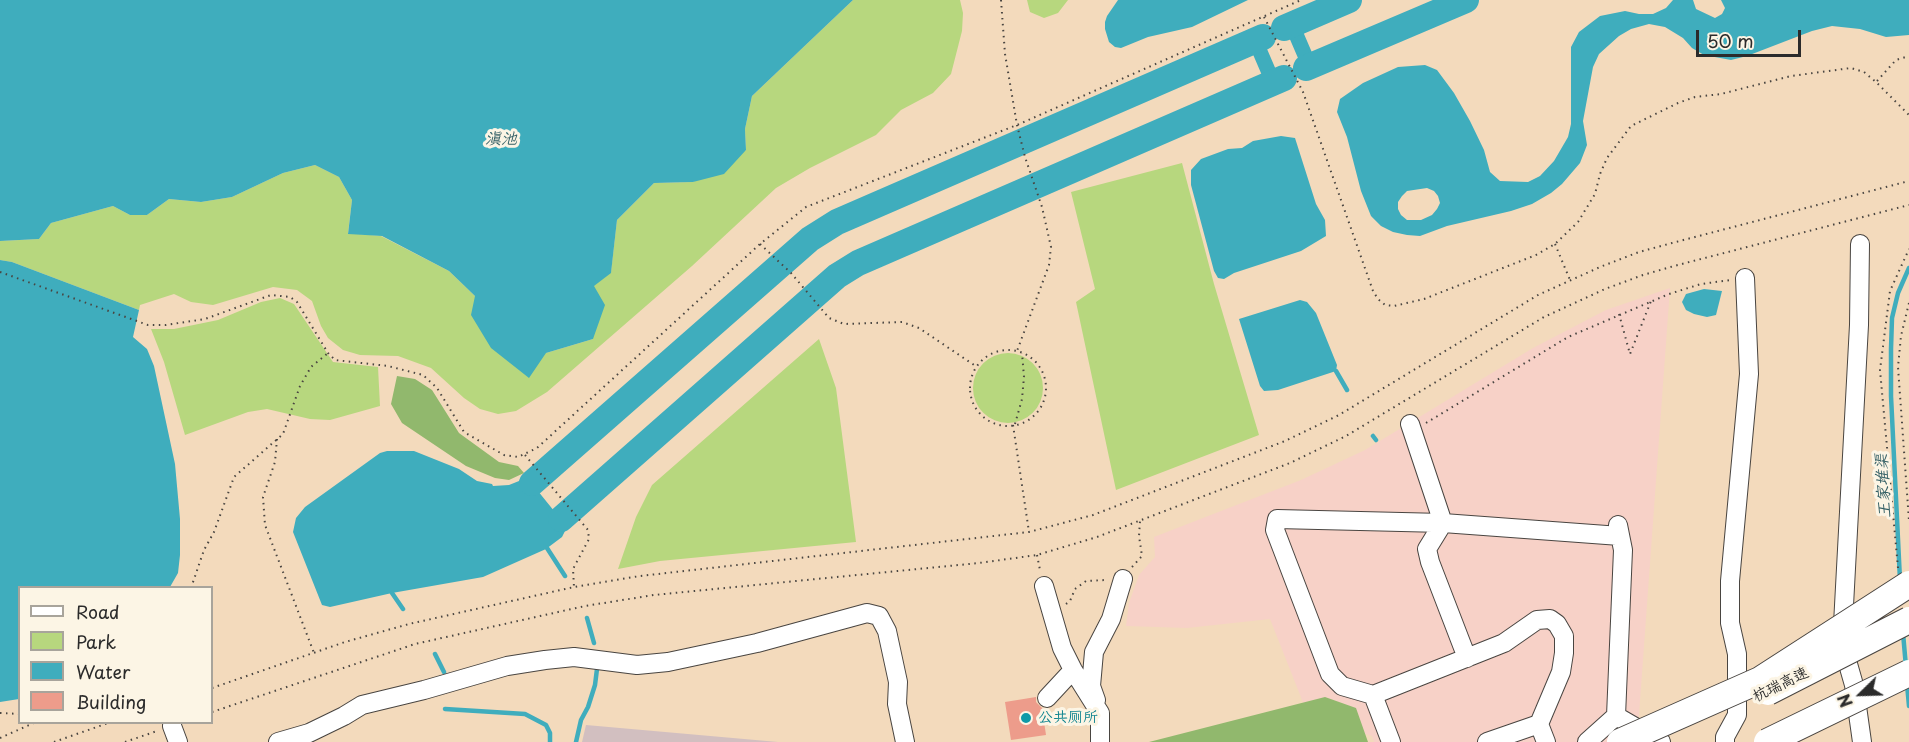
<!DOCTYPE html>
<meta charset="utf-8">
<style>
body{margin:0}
#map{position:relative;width:1909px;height:742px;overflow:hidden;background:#f3dabc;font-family:"Playpen Sans",sans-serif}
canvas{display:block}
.legend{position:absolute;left:18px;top:586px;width:195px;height:138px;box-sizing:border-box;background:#fcf5e5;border:2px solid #a8a49b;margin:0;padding:8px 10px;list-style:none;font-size:18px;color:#2b2b2b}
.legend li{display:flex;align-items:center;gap:12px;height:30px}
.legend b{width:30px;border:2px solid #a8a49b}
.north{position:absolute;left:1831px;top:664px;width:60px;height:60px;-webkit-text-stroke:4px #fcf5e5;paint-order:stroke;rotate:247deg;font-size:16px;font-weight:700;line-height:24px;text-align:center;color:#2b2b2b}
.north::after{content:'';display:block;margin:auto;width:21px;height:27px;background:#2b2b2b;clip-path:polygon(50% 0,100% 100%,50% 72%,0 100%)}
.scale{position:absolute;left:1696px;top:30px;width:105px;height:27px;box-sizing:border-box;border:3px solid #2b2b2b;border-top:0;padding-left:8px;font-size:18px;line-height:21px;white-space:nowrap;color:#2b2b2b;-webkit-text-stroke:4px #fcf5e5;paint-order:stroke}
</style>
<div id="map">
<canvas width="1909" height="742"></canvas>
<ul class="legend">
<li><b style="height:8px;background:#fff"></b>Road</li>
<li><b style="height:16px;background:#b7d77e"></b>Park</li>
<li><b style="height:16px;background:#3fadbd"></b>Water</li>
<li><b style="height:16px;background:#ed9c8b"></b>Building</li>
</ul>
<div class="north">N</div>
<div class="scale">50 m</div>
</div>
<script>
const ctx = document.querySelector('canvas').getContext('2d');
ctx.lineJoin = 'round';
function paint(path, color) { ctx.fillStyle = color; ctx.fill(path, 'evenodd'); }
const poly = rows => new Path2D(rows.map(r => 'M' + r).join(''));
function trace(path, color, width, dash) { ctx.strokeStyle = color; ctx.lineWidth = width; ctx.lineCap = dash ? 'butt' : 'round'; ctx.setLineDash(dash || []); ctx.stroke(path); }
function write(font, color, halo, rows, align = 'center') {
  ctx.font = font + ' "Playpen Sans","LXGW WenKai TC",sans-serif'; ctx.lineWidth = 6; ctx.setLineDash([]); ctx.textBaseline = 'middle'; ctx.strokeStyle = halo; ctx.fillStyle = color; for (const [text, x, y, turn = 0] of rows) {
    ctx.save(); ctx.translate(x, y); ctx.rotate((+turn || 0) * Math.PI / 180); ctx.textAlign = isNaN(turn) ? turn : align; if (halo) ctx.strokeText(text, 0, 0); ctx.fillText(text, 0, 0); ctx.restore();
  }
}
const built = poly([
 [1670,288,1637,742,1374,742,1372,736,1308,715,1270,619,1187,628,1126,626,1129,603,1139,575,1155,557,1154,537,1301,480,1365,450,1533,348,1606,310]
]);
const industrial = poly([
 [586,725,778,742,582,742]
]);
const green = poly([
 [853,0,960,0,963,13,962,31,951,74,933,93,901,110,876,135,810,168,776,188,692,266,547,392,516,411,498,414,480,409,464,398,431,368,398,356,360,355,343,350,328,338,321,326,312,301,297,290,273,287,213,305,191,302,174,294,140,305,139,310,12,262,0,260,0,241,39,239,51,223,113,206,130,215,147,215,169,199,201,202,232,197,283,173,315,165,339,177,352,200,348,233,381,236,449,271,475,296,546,353,593,339,593,286,611,272,617,220,654,183,693,182,746,150,745,129,752,96],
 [1027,0,1068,0,1058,13,1044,18,1030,12],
 [1182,163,1214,284,1259,435,1116,490,1076,302,1095,289,1071,192],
 [280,298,294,304,333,362,378,367,380,406,330,420,310,419,267,409,248,412,185,435,164,362,151,329,174,329,218,320,261,302],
 [819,339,836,388,856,542,660,561,618,569,636,517,652,485],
 '973 388a35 35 0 1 1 70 0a35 35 0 1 1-70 0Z'
]);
const forest = poly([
 [397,376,415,379,432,390,459,433,499,462,518,466,524,473,509,480,495,478,466,466,402,423,391,404],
 [1325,697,1356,708,1368,742,1149,742]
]);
const water = poly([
 [0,0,853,0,752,96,745,129,746,150,724,174,693,182,654,183,617,220,611,273,594,286,605,305,593,339,546,353,529,378,491,348,471,315,475,296,449,271,382,236,348,234,352,200,339,177,315,165,283,173,232,197,201,202,169,199,147,215,130,215,113,206,51,223,39,239,0,241],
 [1118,0,1248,0,1192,27,1148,37,1121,48,1115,47,1109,42,1105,29,1105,22,1107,16],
 [1673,0,1693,0,1696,9,1715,18,1722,14,1725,8,1721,0,1909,0,1909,35,1886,37,1860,29,1832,26,1812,31,1747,56,1731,60,1704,55,1692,48,1683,38,1665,27,1649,24,1631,29,1619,36,1599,54,1593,67,1583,121,1587,145,1580,163,1562,184,1551,193,1532,204,1511,211,1447,226,1420,236,1407,235,1393,232,1381,226,1371,216,1361,191,1347,137,1337,112,1340,99,1363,83,1398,67,1425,65,1437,70,1454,93,1470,121,1484,150,1490,172,1500,181,1528,182,1540,176,1554,161,1568,137,1571,124,1571,47,1579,32,1600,16,1625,11,1639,14,1653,14,1666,8],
 [1427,188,1434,191,1438,196,1440,203,1437,209,1432,215,1421,220,1407,220,1401,215,1398,209,1398,202,1402,196,1407,191],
 [1281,136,1295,138,1316,204,1325,220,1326,236,1301,251,1234,273,1224,279,1218,278,1214,271,1191,185,1191,170,1201,159,1228,149,1242,148,1253,141],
 [0,260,12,262,139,310,133,337,147,349,154,366,175,464,180,519,180,555,178,573,170,587,20,588,19,699,0,702],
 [1704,289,1722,291,1716,315,1707,317,1694,314,1686,310,1682,302,1686,294],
 [1300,300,1307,302,1316,313,1337,365,1336,371,1278,390,1264,391,1260,386,1239,319],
 [387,451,414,451,459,469,477,481,492,484,493,486,509,485,519,481,525,475,567,527,562,537,546,549,483,577,392,593,330,607,322,605,293,532,296,518,305,507,380,453]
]);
const stream = poly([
 [1336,371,1347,390],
 [1373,436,1376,440],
 [547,548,565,576],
 [1900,580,1891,396,1891,349,1892,318,1898,293,1909,268],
 [392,593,403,609],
 [587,618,594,643],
 [1903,633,1906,667],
 [435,654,444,672],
 [1907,684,1909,706],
 [445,709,525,714,546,725,550,733,550,742],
 [576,742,581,720,588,707,595,685,597,669]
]);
const canal = poly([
 [1292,25,1310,67],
 [1255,40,1273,82]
]);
const river = poly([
 [1284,28,1349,0],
 [1306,68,1466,0],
 [532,483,810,239,837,222,1263,37],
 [561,519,837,276,858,263,1284,78]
]);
const building = poly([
 [1036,697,1036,702,1042,708,1046,735,1011,740,1005,702]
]);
const path = poly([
 [1001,0,1005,54,1017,125,1025,157,1042,207,1051,247,1049,265,1017,351],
 [1264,17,1303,92,1373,291,1378,299,1385,305,1394,306,1424,299,1536,255,1555,244,1578,222,1595,194,1600,174,1607,158,1631,126,1678,103,1695,97,1721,94,1791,76,1851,68,1864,72,1876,82,1909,115],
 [1877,81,1896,60,1909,56],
 [760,244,791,273,829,318,844,324,902,322,919,328,977,367],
 [1555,244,1570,280],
 [0,272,148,325,166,325,205,319,271,295,290,297,297,302,328,353,335,360,388,366,423,375,437,388,464,432,504,455,518,457,537,448,760,244,806,207,1017,125,1301,0],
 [1909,303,1901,336,1898,367,1909,521],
 [1619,314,1630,354,1651,301],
 '970 388a38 38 0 1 1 76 0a38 38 0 1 1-76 0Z',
 [1426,423,1568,337,1669,294,1701,284,1731,280],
 [1015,424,1022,399,1024,377,1022,353],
 [1013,425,1029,532],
 [277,439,275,462,263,497,265,525,314,653],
 [525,455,588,530,589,539,573,569,574,587],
 [1037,555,1040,570],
 [1132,567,1142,556,1139,536,1140,521],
 [1898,568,1880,370,1890,291,1909,249],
 [191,588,204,550,214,532,234,477,283,434,300,386,311,367,328,353],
 [1066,604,1070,601,1075,589,1086,581,1105,580],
 [212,688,345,642,409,624,574,587,640,576,1029,532,1093,515,1285,441,1339,415,1538,295,1600,267,1639,252,1672,243,1909,181],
 [212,712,415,644,585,606,654,595,979,563,1037,555,1097,537,1290,463,1346,436,1544,317,1605,289,1643,275,1674,266,1909,205],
 [0,713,20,714],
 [0,738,36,722],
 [54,742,111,722],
 [125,742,157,731]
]);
const minor = poly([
 [1860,244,1859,325,1842,643,1854,685,1862,742],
 [1410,424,1443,523,1427,549,1430,562,1467,658],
 [1618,525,1623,550,1616,716,1661,742],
 [1044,586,1062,648,1073,670,1100,713,1100,742],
 [1373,695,1342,686,1330,674,1275,530,1277,519,1443,523,1620,536],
 [1047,698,1073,670],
 [1096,700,1091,686,1094,652,1111,619,1123,579],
 [172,726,178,742],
 [278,742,309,733,344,716,362,705,424,690,507,666,545,660,574,657,637,665,668,662,757,643,867,613,879,616,887,631,898,682,897,704,905,742],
 [1391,742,1373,695,1504,643,1537,620,1550,619,1557,624,1564,636,1564,653,1561,672,1539,724,1546,742],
 [1487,742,1539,724],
 [1587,742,1616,716],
 [1725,742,1725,737,1737,715,1737,654,1730,623,1730,581,1749,374,1745,278]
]);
const highwayBridge = poly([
 [1768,692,1909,620],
 [1620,742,1760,680,1909,584],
 [1767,742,1909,673]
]);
const markers = [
 [1026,718,6,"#0f9aa8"]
];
const streetNames = [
 ["杭瑞高速",1781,685,-26]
];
const cultureNames = [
 ["公共厕所",1038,718]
];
const waterNames = [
 ["滇池",501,140],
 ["王家堆渠",1884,486,-93]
];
paint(built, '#f7d1c7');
paint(industrial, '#d2bfc0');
paint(green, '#b7d77e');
paint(forest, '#91b86d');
paint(water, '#3fadbd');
trace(stream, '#3fadbd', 4.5);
trace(canal, '#3fadbd', 15);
trace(river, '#3fadbd', 26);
paint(building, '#ed9c8b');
trace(minor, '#494541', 20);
trace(path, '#494541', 2, [1.5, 4.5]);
trace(minor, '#fff', 18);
trace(highwayBridge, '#494541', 28, []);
trace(highwayBridge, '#fff', 26);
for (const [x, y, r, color] of markers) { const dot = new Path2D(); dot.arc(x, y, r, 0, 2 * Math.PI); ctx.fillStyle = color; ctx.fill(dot); trace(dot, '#fcf5e5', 2); }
write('15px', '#2b2b2b', '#fcf5e5', streetNames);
write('15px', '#0d838f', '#fcf5e5', cultureNames, 'left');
write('italic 16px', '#335f65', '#fcf5e5', waterNames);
</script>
